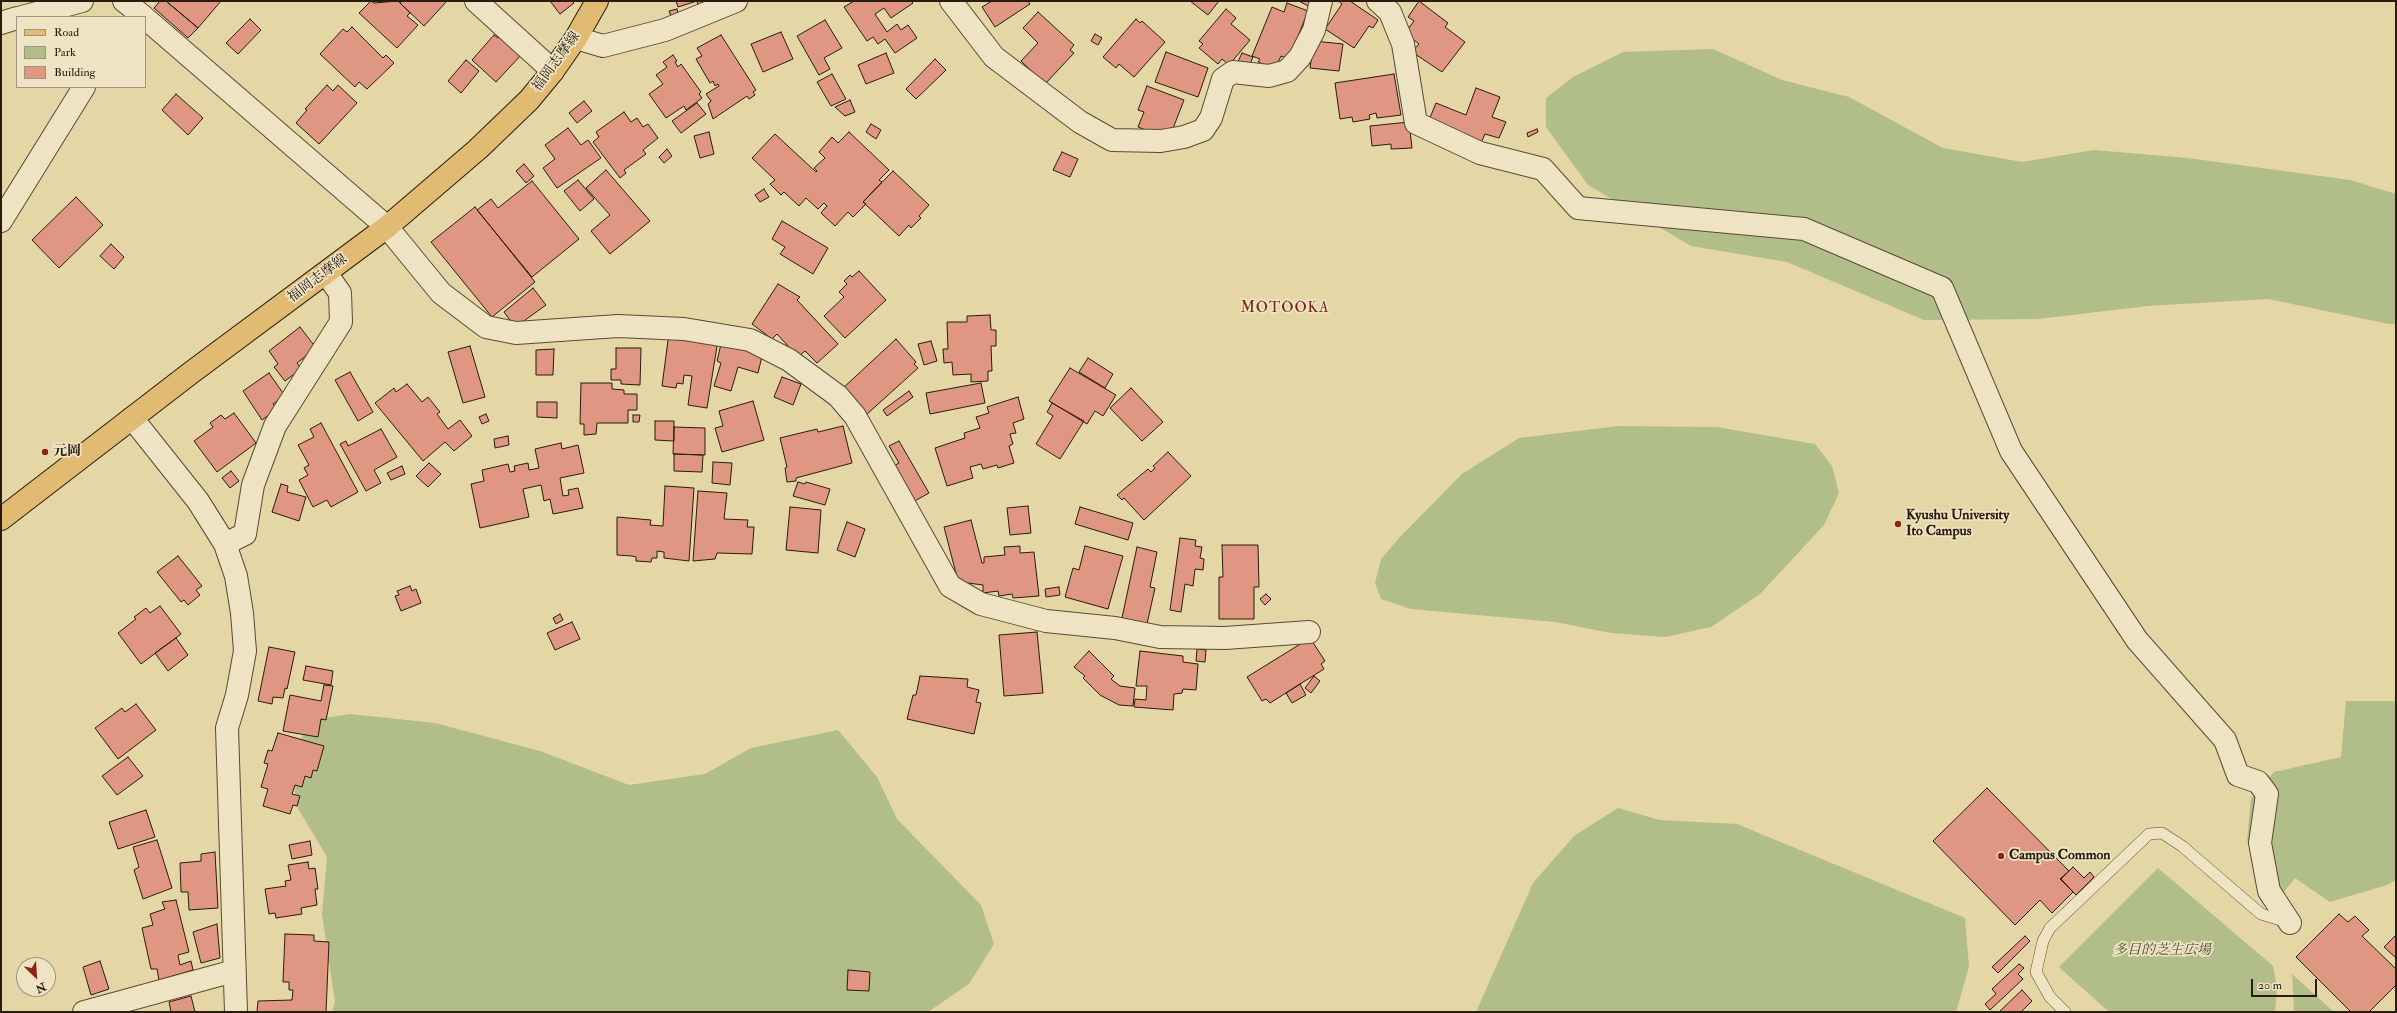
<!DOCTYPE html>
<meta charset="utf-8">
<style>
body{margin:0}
#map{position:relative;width:2397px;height:1013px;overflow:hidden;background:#e5d6a5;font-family:"IM FELL Double Pica",serif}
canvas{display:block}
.frame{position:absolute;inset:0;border:2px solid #2a1b0f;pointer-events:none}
.legend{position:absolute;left:16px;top:16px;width:130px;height:72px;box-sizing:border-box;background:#eee4c4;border:1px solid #a0947c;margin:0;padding:5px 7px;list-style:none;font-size:12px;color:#2a1b0f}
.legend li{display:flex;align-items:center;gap:8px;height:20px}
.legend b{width:20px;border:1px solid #a0947c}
.north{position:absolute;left:16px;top:957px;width:40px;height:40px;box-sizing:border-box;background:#eee4c4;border:1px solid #a0947c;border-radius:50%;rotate:155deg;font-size:11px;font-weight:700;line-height:16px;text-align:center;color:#2a1b0f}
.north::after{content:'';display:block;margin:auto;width:14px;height:18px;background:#8f2418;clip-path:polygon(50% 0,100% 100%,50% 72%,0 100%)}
.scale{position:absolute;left:2251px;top:979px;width:66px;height:18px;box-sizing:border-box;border:2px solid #2a1b0f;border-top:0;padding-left:5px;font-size:12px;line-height:14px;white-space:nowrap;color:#2a1b0f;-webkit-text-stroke:3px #eee4c4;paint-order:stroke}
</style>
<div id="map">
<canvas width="2397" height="1013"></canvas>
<div class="frame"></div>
<ul class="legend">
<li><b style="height:5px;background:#e2bb72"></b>Road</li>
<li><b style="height:11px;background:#b1be89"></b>Park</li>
<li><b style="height:11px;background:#df9683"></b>Building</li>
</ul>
<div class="north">N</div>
<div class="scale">20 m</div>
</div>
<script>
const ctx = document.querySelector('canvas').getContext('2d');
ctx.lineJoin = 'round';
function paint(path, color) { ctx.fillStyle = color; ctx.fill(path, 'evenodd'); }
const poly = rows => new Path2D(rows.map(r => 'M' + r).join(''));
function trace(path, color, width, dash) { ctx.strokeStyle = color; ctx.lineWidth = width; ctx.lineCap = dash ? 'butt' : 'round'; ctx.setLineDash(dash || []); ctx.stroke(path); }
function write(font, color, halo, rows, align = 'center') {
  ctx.font = font + ' "IM FELL Double Pica","Noto Serif JP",serif'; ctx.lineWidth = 3.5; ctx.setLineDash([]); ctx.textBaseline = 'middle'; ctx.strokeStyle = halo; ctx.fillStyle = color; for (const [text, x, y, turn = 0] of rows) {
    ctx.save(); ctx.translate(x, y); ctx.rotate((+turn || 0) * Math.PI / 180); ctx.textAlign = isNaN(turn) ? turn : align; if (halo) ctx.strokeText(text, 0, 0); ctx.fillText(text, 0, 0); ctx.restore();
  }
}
const green = poly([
 [1713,49,1782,80,1849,97,1943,148,2022,162,2094,150,2188,158,2350,180,2396,194,2396,324,2389,324,2268,299,2148,306,2038,319,1924,320,1787,262,1691,246,1588,185,1546,127,1546,98,1573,77,1623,52],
 [1618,426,1717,427,1815,444,1832,466,1839,493,1824,525,1760,594,1711,627,1665,637,1611,633,1555,622,1411,609,1381,599,1375,583,1381,559,1399,538,1462,474,1519,438],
 [2346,701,2396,701,2396,880,2387,885,2330,902,2295,878,2270,909,2247,840,2251,798,2274,772,2341,757],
 [350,714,435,723,540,751,629,785,705,774,751,748,838,730,877,777,897,819,981,905,994,944,969,984,928,1012,332,1012,335,1002,322,914,327,857,296,805,293,756,310,720],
 [1618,808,1660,820,1737,824,1965,918,1969,967,1956,1012,1476,1012,1533,883,1574,836],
 [2158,868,2273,966,2277,988,2275,1012,2109,1012,2059,967],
 [2292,974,2334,1012,2294,1012]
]);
const building = poly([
 [160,1,166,1,198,28,188,38,154,8,160,1],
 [166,1,221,1,198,28,166,1],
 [371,1,374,3,398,1,410,13,407,16,418,25,397,48,359,13,371,1],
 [402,1,447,1,424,26,400,3,402,1],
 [550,1,572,1,574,3,560,14,550,1],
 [676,1,713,1,699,9,697,1,678,7,676,1],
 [854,1,911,1,913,3,891,18,884,8,875,14,887,32,897,24,901,30,908,25,917,38,895,53,885,39,878,44,873,37,867,41,844,7,854,1],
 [992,1,1028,1,1030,4,995,27,982,7,992,1],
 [1190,1,1219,1,1208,15,1190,1],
 [1299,1,1310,1,1308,6,1299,1],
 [1338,1,1350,1,1378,20,1373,28,1369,26,1354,48,1325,29,1342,4,1338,1],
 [1419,1,1448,23,1445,27,1465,42,1442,72,1412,52,1419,44,1405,33,1414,21,1408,17,1419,1],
 [1287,3,1308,11,1289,59,1281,56,1275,69,1258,62,1260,59,1252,56,1272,7,1284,12,1287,3],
 [677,9,678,14,671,16,669,11,677,9],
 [1226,9,1236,18,1231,24,1250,40,1229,65,1222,59,1218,64,1199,48,1203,44,1199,41,1226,9],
 [1038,12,1074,45,1070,50,1074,53,1045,84,1021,61,1038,43,1023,28,1038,12],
 [250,19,261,30,238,54,226,43,250,19],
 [1136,19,1140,23,1142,21,1165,42,1134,77,1119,64,1116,68,1103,57,1136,19],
 [825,20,842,48,824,58,830,69,819,75,797,36,825,20],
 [352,27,383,58,386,55,394,63,367,89,359,82,355,87,320,54,343,29,347,32,352,27],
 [781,32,793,59,763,72,751,44,781,32],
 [1095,34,1102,38,1098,45,1091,41,1095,34],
 [494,35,498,38,500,35,522,54,496,82,472,60,494,35],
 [721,35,756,90,753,92,755,95,749,99,747,96,713,119,708,104,711,101,706,94,719,86,718,84,715,86,713,81,710,83,696,59,702,56,697,48,721,35],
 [1314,41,1343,44,1339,71,1310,68,1314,41],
 [1166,52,1208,68,1198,97,1155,82,1166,52],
 [886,53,894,73,866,84,858,65,886,53],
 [1242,53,1253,57,1247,71,1236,66,1242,53],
 [673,55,677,61,675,62,678,67,681,64,701,92,699,94,702,98,686,110,684,106,666,118,649,94,663,84,656,75,667,67,663,62,673,55],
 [935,59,946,70,916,99,906,89,935,59],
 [466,60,479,71,461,93,448,81,466,60],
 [832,74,846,99,831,106,817,82,832,74],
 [1394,74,1401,115,1377,118,1376,113,1369,115,1370,119,1353,122,1352,117,1340,119,1335,83,1394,74],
 [327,85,333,91,338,85,357,103,319,144,296,123,307,110,305,109,327,85],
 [1147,86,1184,100,1169,139,1138,127,1144,112,1138,110,1147,86],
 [1476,88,1500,97,1492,117,1506,122,1499,138,1485,134,1480,145,1427,125,1436,103,1466,115,1476,88],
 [176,94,203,118,188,135,162,110,176,94],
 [850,100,855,112,845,116,835,107,850,100],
 [584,101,592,111,577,123,569,113,584,101],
 [697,103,706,114,681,133,672,121,697,103],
 [624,112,631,122,637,118,643,127,648,124,658,138,643,150,646,154,624,170,626,173,620,178,593,142,599,137,596,132,624,112],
 [1409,122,1412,148,1391,149,1391,144,1372,146,1370,126,1409,122],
 [871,124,881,130,876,139,866,132,871,124],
 [568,128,581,145,588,140,601,158,557,188,543,168,555,159,545,145,568,128],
 [1537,129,1538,132,1528,137,1527,133,1537,129],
 [709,132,714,154,700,158,694,136,709,132],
 [849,132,889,170,879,180,882,182,863,202,866,204,853,217,848,212,835,226,821,213,827,206,824,203,818,209,806,198,799,206,784,192,781,195,770,184,775,180,752,158,775,134,816,172,817,171,814,168,825,158,819,152,832,137,838,143,849,132],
 [667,149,672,156,664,163,659,157,667,149],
 [1062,152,1078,159,1070,177,1053,170,1062,152],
 [524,164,534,176,526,183,516,171,524,164],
 [606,170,650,221,610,254,591,231,610,215,586,188,606,170],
 [893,171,929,205,919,216,921,218,911,228,909,225,899,236,863,202,893,171],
 [578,180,594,199,580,211,564,191,578,180],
 [532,181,579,239,532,277,477,210,491,199,498,208,532,181],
 [764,189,769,197,760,202,755,195,764,189],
 [76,197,103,225,59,268,32,240,76,197],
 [475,207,535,282,492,317,431,242,475,207],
 [782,221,828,248,813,274,780,254,785,247,772,239,782,221],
 [111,244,124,257,114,269,100,256,111,244],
 [859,271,886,300,845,338,824,316,844,297,839,292,847,284,844,281,850,275,852,277,859,271],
 [778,284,800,297,797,300,838,344,817,363,805,351,798,357,777,334,772,339,752,324,778,284],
 [533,288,546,305,521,323,512,323,504,312,533,288],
 [990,315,991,330,996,330,996,346,991,346,992,371,988,371,988,381,971,382,971,374,953,375,952,362,944,363,943,349,948,349,947,322,967,322,967,316,990,315],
 [300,327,316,348,297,363,301,369,285,381,274,367,278,364,269,351,300,327],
 [669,333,718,340,707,408,688,405,692,376,684,375,683,384,677,383,676,388,662,386,669,333],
 [896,339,916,362,914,364,918,368,866,415,842,389,896,339],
 [722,340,763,352,758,373,738,367,731,391,714,386,721,363,717,361,722,340],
 [931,341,937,361,924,365,918,344,931,341],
 [470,346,485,397,463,403,448,352,470,346],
 [616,348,641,348,640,385,621,384,621,380,611,380,611,369,616,369,616,348],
 [554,349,553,375,536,375,536,350,554,349],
 [1088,358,1113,374,1105,388,1079,372,1088,358],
 [1070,368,1116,395,1103,416,1095,411,1087,424,1049,401,1070,368],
 [350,372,373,412,358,421,335,380,350,372],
 [269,373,285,396,273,404,277,409,262,420,243,391,269,373],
 [782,377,801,384,793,405,774,397,782,377],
 [581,383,612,383,612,389,624,390,624,394,637,394,637,410,628,410,628,423,597,423,596,434,584,435,584,424,580,424,581,383],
 [981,383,985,403,930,414,926,393,981,383],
 [407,384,422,402,428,397,440,412,437,414,448,429,460,420,472,436,454,451,445,442,423,461,375,403,394,388,396,392,407,384],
 [1131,388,1163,422,1142,441,1110,408,1131,388],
 [909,391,913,397,887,416,883,410,909,391],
 [1018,397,1024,419,1013,423,1016,433,1010,434,1013,444,1009,446,1014,463,998,468,997,465,983,469,981,464,970,467,973,478,947,486,935,448,965,438,964,433,980,428,976,417,989,413,987,407,1018,397],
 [753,401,764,440,722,452,715,428,723,426,719,411,753,401],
 [537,402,557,402,557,418,537,417,537,402],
 [1052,403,1084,421,1060,459,1036,444,1053,416,1047,412,1052,403],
 [234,413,256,443,217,472,194,441,213,427,210,423,221,415,225,419,234,413],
 [486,414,489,421,482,424,479,417,486,414],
 [633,415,640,415,639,422,633,422,633,415],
 [655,421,674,421,674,441,655,440,655,421],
 [321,423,358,492,331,507,327,500,313,507,299,480,308,475,304,468,309,465,298,445,314,437,310,429,321,423],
 [843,426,852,463,796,478,796,481,787,482,785,468,787,467,780,438,817,429,818,432,843,426],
 [674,427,705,428,705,455,673,454,674,427],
 [381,429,397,457,374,470,381,483,366,491,340,444,346,441,348,446,381,429],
 [508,436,509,445,495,448,494,439,508,436],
 [899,441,929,493,911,503,890,468,899,463,889,446,899,441],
 [561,443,562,449,578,445,584,473,560,478,563,496,569,495,568,490,578,488,583,508,553,514,550,499,544,501,541,485,523,489,529,517,480,528,471,484,484,481,482,470,508,464,510,472,515,471,514,466,528,463,529,470,539,468,535,449,561,443],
 [1168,452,1191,476,1144,520,1124,498,1122,500,1117,495,1148,469,1151,472,1155,468,1153,466,1168,452],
 [674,454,703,455,702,472,674,471,674,454],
 [713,462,732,463,730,485,712,483,713,462],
 [429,463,441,474,428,487,416,476,429,463],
 [402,466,405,474,391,480,387,473,402,466],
 [231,471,239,481,230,488,222,478,231,471],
 [798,482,805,484,806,482,830,489,825,505,793,496,798,482],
 [281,484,288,486,287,492,306,497,299,521,272,512,281,484],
 [665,486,694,488,689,561,664,558,664,552,657,551,657,558,652,558,651,562,636,561,636,557,632,556,617,555,617,517,651,520,650,525,663,526,665,486],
 [698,491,727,493,724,519,748,520,747,527,754,527,752,554,717,553,715,559,693,561,698,491],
 [1028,506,1031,533,1010,535,1007,508,1028,506],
 [790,507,821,510,818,553,786,550,790,507],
 [1080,507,1133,523,1128,540,1075,524,1080,507],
 [971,520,982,563,984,563,984,557,1005,555,1004,547,1020,546,1020,553,1034,552,1039,596,1013,598,1012,594,999,596,998,591,983,593,983,585,968,583,959,585,944,527,971,520],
 [847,522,865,529,855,557,837,550,847,522],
 [1180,538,1196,540,1195,546,1202,547,1200,558,1204,559,1203,570,1195,569,1193,586,1185,584,1181,612,1170,610,1180,538],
 [1222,545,1258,545,1259,587,1254,587,1254,619,1219,619,1219,577,1223,577,1222,545],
 [1085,546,1123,556,1108,609,1065,597,1073,568,1079,570,1085,546],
 [1137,547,1157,552,1150,587,1155,588,1147,624,1122,618,1137,547],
 [178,556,202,586,196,590,200,595,188,605,184,600,181,602,157,572,178,556],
 [410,586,412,591,416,589,421,603,401,611,395,596,399,595,397,591,410,586],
 [1059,587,1060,595,1046,597,1045,589,1059,587],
 [1266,594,1271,599,1265,605,1260,599,1266,594],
 [160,606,181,634,141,664,118,633,136,619,134,617,146,608,150,613,160,606],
 [560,614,563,620,556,624,553,618,560,614],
 [572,622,580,639,555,650,547,633,572,622],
 [1037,632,1043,693,1004,696,999,635,1037,632],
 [176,638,188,655,168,671,155,653,176,638],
 [1310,638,1325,661,1321,664,1324,669,1270,703,1266,699,1262,701,1247,677,1310,638],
 [269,647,295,652,287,689,285,688,283,698,273,697,272,704,258,701,269,647],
 [1197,649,1206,650,1205,662,1196,661,1197,649],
 [1089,651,1114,676,1111,679,1120,686,1135,688,1133,706,1119,705,1100,695,1083,678,1085,676,1074,667,1089,651],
 [1140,651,1183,656,1183,662,1198,664,1196,690,1183,689,1182,693,1174,694,1173,710,1134,707,1135,699,1146,700,1147,686,1136,686,1140,651],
 [306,666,333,671,331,685,303,680,306,666],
 [920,676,968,679,967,687,979,690,976,702,981,703,974,734,907,719,913,695,916,695,920,676],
 [1314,676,1320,681,1311,693,1305,688,1314,676],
 [1300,684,1306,695,1292,703,1286,693,1300,684],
 [324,685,333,686,326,720,321,719,318,737,283,731,290,695,321,701,324,685],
 [136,704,156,730,118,759,95,728,122,708,125,712,136,704],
 [278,733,324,746,317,771,313,770,311,778,305,776,302,787,295,785,292,794,300,796,297,806,293,805,290,814,263,806,268,789,261,787,268,764,264,763,268,750,272,751,278,733],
 [128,757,143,776,117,795,102,776,128,757],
 [1987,788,2069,871,2060,879,2073,892,2052,913,2040,900,2015,925,1933,841,1987,788],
 [146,810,155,837,118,849,109,822,146,810],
 [157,840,172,888,143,899,134,870,139,867,133,847,157,840],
 [310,841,312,855,292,859,289,845,310,841],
 [215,852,218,908,189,910,188,892,181,892,180,863,201,861,201,854,215,852],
 [308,862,309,869,315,868,318,889,315,889,317,905,301,908,302,914,276,918,275,913,269,914,265,889,286,886,285,881,291,880,288,865,308,862],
 [2073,867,2084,878,2090,872,2094,877,2076,895,2061,879,2073,867],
 [176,900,189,952,178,955,180,965,191,961,193,970,159,980,157,969,151,969,142,928,153,925,150,914,165,909,162,902,176,900],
 [2339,914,2348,922,2355,916,2369,930,2362,936,2396,969,2396,985,2369,1012,2351,1012,2296,957,2339,914],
 [217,924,220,958,201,963,193,932,217,924],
 [285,934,314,935,314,941,329,942,326,1012,257,1012,258,1001,292,1000,293,990,289,990,289,982,283,982,285,934],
 [2396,935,2396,958,2384,947,2396,935],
 [2025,936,2030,941,1998,973,1992,967,2025,936],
 [100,961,109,989,91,995,83,967,100,961],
 [2019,964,2024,968,2018,974,2023,979,1990,1010,1985,1004,1996,994,1992,989,2019,964],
 [848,970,870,972,869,991,847,990,848,970],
 [2022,990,2032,1001,2021,1012,1999,1012,2022,990],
 [191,996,195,1012,171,1012,169,1002,191,996]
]);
const lane = poly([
 [2065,1012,2050,997,2036,972,2043,941,2050,928,2149,834,2162,833,2182,846,2261,914,2287,922]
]);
const street = poly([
 [124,1,144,17],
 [476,1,553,71],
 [951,1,994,57,1080,122,1112,140,1161,141,1184,137,1203,130,1211,118,1223,79,1233,72,1269,76,1287,71,1300,57,1314,30,1321,1],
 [1378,1,1390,12,1403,44,1416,123,1480,153,1543,169,1578,208,1804,229,1942,288,2011,451,2137,640,2225,740,2238,775,2258,782,2267,794,2260,843,2269,891,2290,923],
 [22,17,82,1],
 [145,18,387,227,441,293,486,327,516,333,618,326,684,329,750,340,789,360,838,396,855,416,950,586,981,604,1046,621,1115,628,1160,637,1225,638,1309,632],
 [1,23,17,18],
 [576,38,603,46,665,30,736,1],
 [1,221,84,87],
 [132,418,198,501,225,544,236,576,242,613,245,651,237,695,227,728,236,1012],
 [225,544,245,534,253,485,275,426,341,322,340,293,326,273],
 [84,1012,234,971]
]);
const primary = poly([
 [1,519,192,372,387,227,478,149,529,100,553,71,576,38,597,1]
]);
const markers = [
 [45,452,4,"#8f2418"],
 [1898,524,4,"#8f2418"],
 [2001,856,4,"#8f2418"]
];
const streetNames = [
 ["福岡志摩線",557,62,-54],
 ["福岡志摩線",318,279,-37]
];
const poiNames = [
 ["元岡",53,452],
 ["Kyushu University",1906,516],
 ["Ito Campus",1906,532],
 ["Campus Common",2009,856]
];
const parkNames = [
 ["多目的芝生広場",2162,951]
];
const neighbourhoodNames = [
 ["MOTOOKA",1285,309]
];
paint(green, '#b1be89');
paint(building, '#df9683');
trace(building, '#2a1b0f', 1);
trace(lane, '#594a34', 12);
trace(street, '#594a34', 24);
trace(primary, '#2a1b0f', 24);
trace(lane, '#eee4c4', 11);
trace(street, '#eee4c4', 22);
trace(primary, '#e2bb72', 22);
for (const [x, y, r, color] of markers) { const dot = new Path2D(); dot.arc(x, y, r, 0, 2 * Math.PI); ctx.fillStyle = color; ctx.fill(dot); trace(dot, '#eee4c4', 1.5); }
write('14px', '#2a1b0f', '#eee4c4', streetNames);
write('bold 14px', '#2a1b0f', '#eee4c4', poiNames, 'left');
write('italic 14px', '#524c34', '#eee4c4', parkNames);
ctx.letterSpacing = '1px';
write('15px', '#7a1f14', '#eee4c4', neighbourhoodNames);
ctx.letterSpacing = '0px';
</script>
